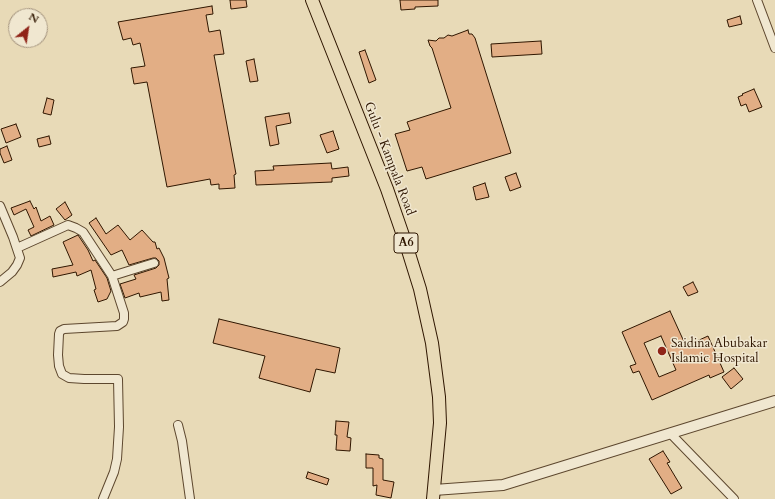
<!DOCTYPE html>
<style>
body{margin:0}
#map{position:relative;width:775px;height:499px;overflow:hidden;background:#e8dab7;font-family:Cardo,serif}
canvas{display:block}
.north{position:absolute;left:8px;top:8px;width:40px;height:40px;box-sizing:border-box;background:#f0e7d0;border:1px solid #a3937d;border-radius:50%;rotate:30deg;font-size:11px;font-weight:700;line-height:16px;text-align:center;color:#2f1600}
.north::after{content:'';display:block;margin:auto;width:14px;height:18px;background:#8f2418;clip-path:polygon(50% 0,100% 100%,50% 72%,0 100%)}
</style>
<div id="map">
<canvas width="775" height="499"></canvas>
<div class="north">N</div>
</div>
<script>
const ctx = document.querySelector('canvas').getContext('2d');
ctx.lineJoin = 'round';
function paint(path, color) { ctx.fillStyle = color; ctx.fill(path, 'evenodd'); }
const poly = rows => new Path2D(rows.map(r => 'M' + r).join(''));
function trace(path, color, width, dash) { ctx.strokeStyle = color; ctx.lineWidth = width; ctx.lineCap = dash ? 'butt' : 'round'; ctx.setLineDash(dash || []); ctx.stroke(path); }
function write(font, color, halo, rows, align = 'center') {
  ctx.font = font + ' Cardo,serif'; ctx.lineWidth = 3; ctx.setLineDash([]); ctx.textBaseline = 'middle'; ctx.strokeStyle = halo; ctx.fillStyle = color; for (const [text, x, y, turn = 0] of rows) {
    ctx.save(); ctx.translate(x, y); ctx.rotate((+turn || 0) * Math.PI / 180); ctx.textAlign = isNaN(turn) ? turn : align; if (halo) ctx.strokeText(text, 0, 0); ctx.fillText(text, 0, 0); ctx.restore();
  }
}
const building = poly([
 [230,0,246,0,247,7,231,9,230,0],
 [400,0,438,0,438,6,415,7,415,9,401,10,400,0],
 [212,6,213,14,206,15,209,32,220,30,224,54,214,55,236,174,234,175,235,188,219,189,219,184,211,185,210,179,167,187,147,82,134,84,131,68,145,66,140,43,133,45,131,38,123,40,118,22,212,6],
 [740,16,742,24,729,27,727,20,740,16],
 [468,30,469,34,472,34,475,38,511,153,426,179,422,167,407,171,395,134,410,130,407,122,451,108,432,48,430,46,428,40,436,41,439,38,444,38,448,35,452,36,468,30],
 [541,41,542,54,492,57,491,44,541,41],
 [365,50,376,80,369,83,359,52,365,50],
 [254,59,258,81,250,82,246,61,254,59],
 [754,89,762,107,749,112,746,104,741,106,738,97,743,95,742,94,754,89],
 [47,98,54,100,51,115,43,113,47,98],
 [289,113,291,123,276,126,279,144,270,146,265,117,289,113],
 [16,124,21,137,6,143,1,129,16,124],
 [333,131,339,149,327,153,320,135,333,131],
 [49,136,51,144,39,147,37,139,49,136],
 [7,146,12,160,4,163,0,153,0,149,7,146],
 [331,163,332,169,348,167,349,176,332,178,332,182,256,185,255,171,274,170,273,166,331,163],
 [516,173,521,187,510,191,505,177,516,173],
 [485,183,489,197,476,200,473,187,485,183],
 [30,201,34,209,36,207,41,221,50,216,54,225,31,236,28,230,34,227,26,209,14,215,11,208,30,201],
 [65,202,72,215,65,220,56,209,65,202],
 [96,218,106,234,118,225,130,240,142,230,153,242,155,242,157,249,159,248,164,258,169,278,167,279,169,300,162,301,161,292,140,297,139,293,125,298,120,284,136,279,134,275,156,268,159,265,159,261,156,258,153,258,129,265,122,250,111,255,89,223,96,218],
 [78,235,88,250,93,261,95,260,107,278,111,291,107,299,98,302,94,290,96,289,91,270,77,276,76,272,53,277,52,269,73,265,63,242,78,235],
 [693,282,698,292,688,296,683,287,693,282],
 [670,311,686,346,708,336,724,372,710,378,709,375,652,400,639,371,633,373,630,366,636,364,622,332,670,311],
 [661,336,676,370,659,377,644,343,661,336],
 [219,319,340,348,335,373,316,369,310,392,259,378,265,356,213,343,219,319],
 [734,368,743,379,731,389,722,377,734,368],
 [336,421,349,422,347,437,351,438,350,451,336,450,337,435,335,435,336,421],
 [663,451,670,462,667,463,682,488,671,494,649,459,663,451],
 [366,454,379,455,379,458,383,459,383,480,394,482,391,498,376,495,377,485,373,486,373,468,366,468,366,454],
 [308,472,329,479,327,485,306,478,308,472]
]);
const minor = poly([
 [757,0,775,48],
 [0,206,13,237,20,258,17,265,12,272,0,282],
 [17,248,68,225,76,228,83,232,112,276],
 [178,425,182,441,190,499],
 [670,433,734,499],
 [103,499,114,472,117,459,119,427,118,379,84,379,69,378,62,374,59,366,58,355,59,334,60,331,64,329,117,326,123,322,124,319,124,313,112,276,154,263]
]);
const tertiary = poly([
 [434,490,503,485,775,401]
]);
const primary = poly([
 [312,0,387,189,406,244,420,289,432,343,439,397,440,423,433,499]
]);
const markers = [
 [662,351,5,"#8f2418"]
];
const shields = [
 [406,243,24]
];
const shieldNames = [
 ["A6",406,243]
];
const streetNames = [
 ["Gulu - Kampala Road",389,159,69]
];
const poiNames = [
 ["Saidina Abubakar",671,344],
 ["Islamic Hospital",671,359]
];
paint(building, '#e2ae85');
trace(building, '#2f1600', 1);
trace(minor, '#5d472e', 10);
trace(tertiary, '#5d472e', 12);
trace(primary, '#2f1600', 14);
trace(minor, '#f0e7d0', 8);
trace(tertiary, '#f0e7d0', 10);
trace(primary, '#e8dab7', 12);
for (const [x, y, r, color] of markers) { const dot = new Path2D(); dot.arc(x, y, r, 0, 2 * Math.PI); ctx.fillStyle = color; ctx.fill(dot); trace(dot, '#f0e7d0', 1.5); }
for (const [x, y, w] of shields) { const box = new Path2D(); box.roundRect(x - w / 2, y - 10, w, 20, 3); ctx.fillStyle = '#f0e7d0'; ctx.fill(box); trace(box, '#2f1600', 1); }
write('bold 12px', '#2f1600', null, shieldNames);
write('13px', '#2f1600', '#f0e7d0', streetNames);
write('13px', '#2f1600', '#f0e7d0', poiNames, 'left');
</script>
